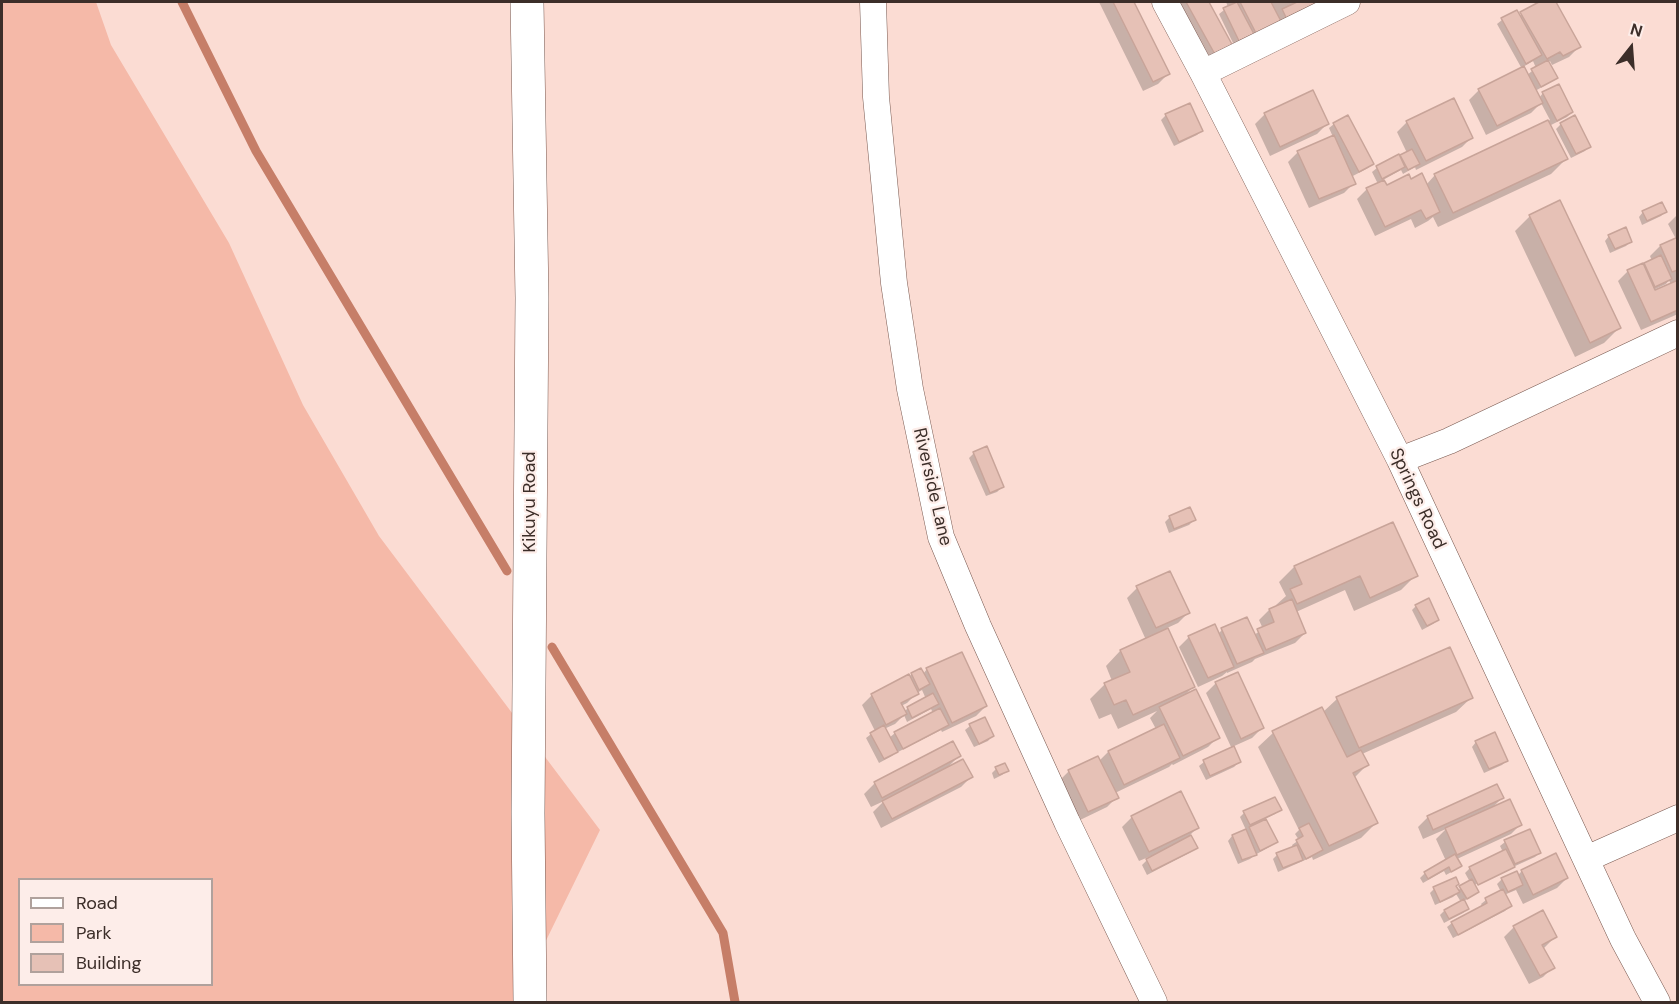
<!DOCTYPE html>
<style>
body{margin:0}
#map{position:relative;width:1679px;height:1004px;overflow:hidden;background:#fbdcd3;font-family:"DM Sans",sans-serif}
canvas{display:block}
.frame{position:absolute;inset:0;border:3px solid #3c2e29;pointer-events:none}
.legend{position:absolute;left:18px;top:878px;width:195px;height:108px;box-sizing:border-box;background:#fdede9;border:2px solid #b0a19c;margin:0;padding:8px 10px;list-style:none;font-size:18px;color:#3c2e29}
.legend li{display:flex;align-items:center;gap:12px;height:30px}
.legend b{width:30px;border:2px solid #b0a19c}
.north{position:absolute;left:1601px;top:18px;width:60px;height:60px;-webkit-text-stroke:4px #fdede9;paint-order:stroke;rotate:17deg;font-size:16px;font-weight:700;line-height:24px;text-align:center;color:#3c2e29}
.north::after{content:'';display:block;margin:auto;width:21px;height:27px;background:#3c2e29;clip-path:polygon(50% 0,100% 100%,50% 72%,0 100%)}
</style>
<div id="map">
<canvas width="1679" height="1004"></canvas>
<div class="frame"></div>
<ul class="legend">
<li><b style="height:8px;background:#fff"></b>Road</li>
<li><b style="height:16px;background:#f5b9a8"></b>Park</li>
<li><b style="height:16px;background:#e6c1b6"></b>Building</li>
</ul>
<div class="north">N</div>
</div>
<script>
const ctx = document.querySelector('canvas').getContext('2d');
ctx.lineJoin = 'round';
function paint(path, color) { ctx.fillStyle = color; ctx.fill(path, 'evenodd'); }
const poly = rows => new Path2D(rows.map(r => 'M' + r).join(''));
function trace(path, color, width, dash) { ctx.strokeStyle = color; ctx.lineWidth = width; ctx.lineCap = dash ? 'butt' : 'round'; ctx.setLineDash(dash || []); ctx.stroke(path); }
function write(font, color, halo, rows, align = 'center') {
  ctx.font = font + ' "DM Sans",sans-serif'; ctx.lineWidth = 4.5; ctx.setLineDash([]); ctx.textBaseline = 'middle'; ctx.strokeStyle = halo; ctx.fillStyle = color; for (const [text, x, y, turn = 0] of rows) {
    ctx.save(); ctx.translate(x, y); ctx.rotate((+turn || 0) * Math.PI / 180); ctx.textAlign = isNaN(turn) ? turn : align; if (halo) ctx.strokeText(text, 0, 0); ctx.fillText(text, 0, 0); ctx.restore();
  }
}
const green = poly([
 [2,2,96,2,111,45,229,243,303,405,379,536,600,830,516,1002,2,1002],
 [20,880,212,880,212,984,20,984]
]);
const shadow = poly([
 [1099,2,1133,2,1168,74,1158,84,1143,91],
 [1171,2,1208,2,1233,48,1206,67],
 [1226,2,1348,2,1234,45,1219,14,1228,7],
 [1542,2,1554,2,1579,47,1569,57,1552,65,1550,61,1547,62,1556,78,1551,82,1535,91,1539,98,1543,93,1572,112,1567,117,1549,126,1566,159,1551,174,1438,227,1433,217,1428,221,1415,228,1411,219,1375,236,1357,199,1367,189,1378,184,1372,172,1377,168,1407,153,1397,132,1407,122,1472,137,1462,147,1416,170,1415,167,1403,174,1401,170,1383,180,1386,187,1410,181,1426,185,1435,175,1550,120,1541,103,1531,113,1486,135,1469,100,1479,90,1522,69,1497,24,1502,20,1517,12,1519,16],
 [1533,61,1536,68,1527,75,1523,67],
 [1265,114,1327,124,1317,134,1270,156,1255,124],
 [1166,115,1202,130,1197,135,1174,146,1161,120],
 [1334,124,1372,164,1368,168,1351,177,1354,183,1344,193,1309,208,1288,162,1298,152,1333,137,1329,128],
 [1561,124,1589,146,1585,151,1571,158,1556,129],
 [1643,212,1665,212,1661,216,1642,225,1639,217],
 [1678,214,1678,314,1641,330,1618,281,1628,271,1642,266,1652,261,1650,256,1660,246,1676,239,1668,224],
 [1669,280,1671,285,1650,294,1649,292,1666,284],
 [1530,216,1619,328,1604,343,1575,357,1515,231],
 [1609,236,1631,241,1626,246,1610,253,1605,241],
 [974,453,1002,487,997,492,986,496,969,458],
 [1170,517,1194,520,1189,525,1169,533,1165,522],
 [1392,524,1416,575,1401,590,1354,611,1345,590,1296,612,1305,633,1295,643,1255,659,1252,662,1227,673,1227,672,1222,676,1198,687,1179,647,1189,637,1218,634,1222,630,1254,635,1263,629,1259,620,1269,610,1277,607,1276,605,1286,596,1279,582,1294,567],
 [1169,573,1188,613,1178,623,1167,628,1194,686,1184,696,1218,737,1208,747,1173,765,1172,764,1169,767,1115,793,1117,797,1107,807,1078,821,1059,781,1069,771,1099,761,1108,752,1156,729,1150,718,1157,711,1118,729,1111,714,1099,719,1090,699,1105,684,1112,681,1106,666,1120,651,1146,640,1127,598,1137,588],
 [1416,606,1438,620,1433,624,1422,630,1412,610],
 [927,669,986,706,976,716,942,732,941,730,898,752,897,751,892,756,879,763,866,738,875,731,862,705,872,695,921,670,923,674],
 [922,690,926,699,908,708,904,712,901,706,907,703,917,693],
 [931,709,933,713,895,733,889,738,884,729,895,724,904,715,907,722],
 [1216,683,1262,728,1252,738,1232,747,1239,762,1234,767,1206,780,1199,766,1204,762,1232,749,1206,693],
 [1471,698,1456,712,1362,754,1367,765,1354,778,1376,823,1361,838,1313,860,1312,857,1278,872,1273,859,1277,855,1293,848,1292,845,1299,840,1295,834,1299,830,1258,747,1273,733,1323,712,1337,699],
 [970,726,992,736,988,741,974,747,965,730],
 [1476,742,1507,760,1502,765,1484,773,1472,747],
 [952,743,959,756,946,769,971,777,961,787,881,828,873,812,884,801,871,807,864,794,874,784],
 [996,769,1007,771,1002,775,994,779,992,773],
 [1502,798,1491,809,1521,824,1511,834,1457,859,1460,865,1455,870,1446,875,1444,871,1423,883,1420,878,1425,873,1446,861,1436,839,1446,829,1423,839,1418,827,1428,817],
 [1280,810,1275,814,1265,819,1276,842,1271,846,1255,855,1250,859,1238,864,1228,841,1232,836,1246,830,1240,817,1244,813],
 [1132,817,1197,828,1190,835,1196,847,1191,852,1147,875,1142,865,1151,856,1139,861,1122,827],
 [1505,842,1540,852,1535,857,1513,867,1509,870,1509,868,1470,887,1477,892,1464,901,1468,908,1463,913,1444,923,1440,915,1444,911,1461,902,1456,894,1453,897,1435,905,1430,893,1434,889,1455,886,1457,891,1470,882,1465,873,1470,868,1503,852,1500,846],
 [1522,871,1567,878,1557,888,1523,904,1516,890,1504,895,1510,906,1505,911,1453,938,1447,927,1452,923,1483,907,1481,904,1486,900,1501,892,1497,884,1502,879,1517,876],
 [1514,927,1555,937,1543,949,1553,967,1543,977,1529,984,1504,937]
]);
const stream = poly([
 [182,2,256,151,507,571],
 [552,647,723,933,735,1002]
]);
const building = poly([
 [1113,2,1134,2,1170,74,1153,82,1113,2],
 [1186,2,1209,2,1234,48,1217,58,1186,2],
 [1237,2,1254,34,1239,41,1223,8,1237,2],
 [1240,2,1271,2,1284,27,1259,39,1240,2],
 [1297,2,1342,2,1290,26,1282,9,1297,2],
 [1539,2,1556,2,1581,47,1563,56,1560,52,1547,59,1520,12,1539,2],
 [1517,10,1542,55,1526,64,1501,18,1517,10],
 [1548,60,1558,78,1541,87,1531,69,1548,60],
 [1524,66,1543,103,1497,126,1478,89,1524,66],
 [1559,84,1573,112,1557,121,1542,92,1559,84],
 [1313,90,1329,124,1280,147,1264,113,1313,90],
 [1454,98,1473,138,1426,161,1406,121,1454,98],
 [1190,103,1203,131,1179,142,1165,114,1190,103],
 [1348,115,1374,164,1359,172,1333,123,1348,115],
 [1575,115,1591,147,1576,154,1560,123,1575,115],
 [1548,120,1568,159,1453,213,1434,174,1548,120],
 [1334,135,1356,184,1319,199,1297,151,1334,135],
 [1412,149,1420,164,1408,170,1400,155,1412,149],
 [1399,154,1405,167,1382,179,1376,166,1399,154],
 [1422,173,1440,212,1426,219,1421,210,1385,227,1366,188,1384,180,1387,185,1409,174,1411,179,1422,173],
 [1560,200,1621,328,1590,343,1529,215,1560,200],
 [1662,202,1667,212,1647,221,1642,211,1662,202],
 [1626,227,1632,242,1615,249,1608,235,1626,227],
 [1678,237,1678,270,1672,272,1660,245,1678,237],
 [1661,255,1672,279,1655,287,1644,263,1661,255],
 [1643,263,1655,290,1678,280,1678,310,1651,322,1627,270,1643,263],
 [987,446,1004,487,990,493,973,452,987,446],
 [1190,507,1196,520,1174,529,1169,516,1190,507],
 [1393,522,1418,576,1370,598,1360,576,1297,604,1290,589,1302,584,1294,566,1393,522],
 [1170,571,1190,613,1156,628,1136,586,1170,571],
 [1429,598,1439,620,1427,626,1415,605,1429,598],
 [1292,599,1306,633,1266,650,1257,629,1274,622,1269,609,1292,599],
 [1247,617,1264,653,1237,664,1221,628,1247,617],
 [1215,624,1234,667,1208,678,1188,636,1215,624],
 [1168,628,1195,687,1133,715,1126,700,1114,705,1104,683,1130,672,1120,650,1168,628],
 [1450,647,1473,698,1359,748,1336,697,1450,647],
 [962,652,987,706,952,723,926,668,962,652],
 [921,668,930,684,919,690,911,673,921,668],
 [1238,672,1264,728,1241,739,1215,682,1238,672],
 [909,674,919,694,901,703,907,714,886,725,871,694,909,674],
 [1196,689,1220,738,1183,756,1159,707,1196,689],
 [933,693,939,704,912,718,907,707,933,693],
 [1322,707,1347,757,1361,750,1369,765,1353,773,1378,823,1329,846,1272,731,1322,707],
 [940,708,949,725,903,749,894,732,940,708],
 [985,717,994,736,979,744,969,724,985,717],
 [1164,724,1180,758,1124,785,1108,751,1164,724],
 [884,725,898,752,884,759,870,733,884,725],
 [1495,732,1508,761,1489,769,1475,741,1495,732],
 [953,741,961,756,882,798,874,782,953,741],
 [1234,746,1241,762,1210,776,1203,760,1234,746],
 [1098,756,1119,798,1088,812,1068,770,1098,756],
 [963,759,973,777,892,819,882,801,963,759],
 [1005,763,1009,771,999,775,995,767,1005,763],
 [1497,784,1504,798,1433,830,1427,816,1497,784],
 [1181,791,1199,828,1149,852,1131,816,1181,791],
 [1275,797,1282,810,1250,825,1243,811,1275,797],
 [1510,799,1522,825,1457,855,1445,828,1510,799],
 [1266,819,1278,842,1260,851,1249,827,1266,819],
 [1309,823,1323,850,1306,859,1296,840,1303,836,1299,828,1309,823],
 [1246,829,1257,855,1242,860,1232,835,1246,829],
 [1530,829,1541,853,1515,864,1504,840,1530,829],
 [1191,835,1198,848,1152,871,1146,859,1191,835],
 [1297,845,1303,860,1283,868,1276,853,1297,845],
 [1506,849,1515,867,1478,885,1469,867,1506,849],
 [1556,853,1568,878,1533,895,1521,870,1556,853],
 [1455,854,1462,866,1451,872,1449,867,1428,879,1424,872,1455,854],
 [1517,871,1523,885,1508,892,1501,878,1517,871],
 [1456,877,1459,884,1456,886,1460,892,1440,902,1433,887,1456,877],
 [1472,879,1479,892,1467,899,1459,886,1472,879],
 [1503,889,1512,906,1458,935,1451,922,1487,903,1485,898,1503,889],
 [1464,899,1469,909,1449,919,1444,910,1464,899],
 [1543,910,1557,937,1542,945,1555,968,1540,976,1513,926,1543,910]
]);
const minor = poly([
 [873,2,876,97,894,283,910,389,941,537,978,626,1067,822,1154,1002],
 [1165,2,1203,73,1400,460,1623,939,1657,1002],
 [1203,73,1347,2],
 [1400,460,1449,441,1678,333],
 [1586,859,1678,818]
]);
const secondary = poly([
 [527,2,532,298,528,813,530,1002]
]);
const streetNames = [
 ["Riverside Lane",932,487,77],
 ["Springs Road",1417,499,65],
 ["Kikuyu Road",530,502,-90]
];
paint(green, '#f5b9a8');
paint(shadow, '#0003');
trace(stream, '#c67e68', 9);
paint(building, '#e6c1b6');
trace(building, '#c8a499', 1.5);
trace(minor, '#78584f', 27);
trace(secondary, '#78584f', 34);
trace(minor, '#fff', 26);
trace(secondary, '#fff', 33);
write('18px', '#3c2e29', '#fdede9', streetNames);
</script>
